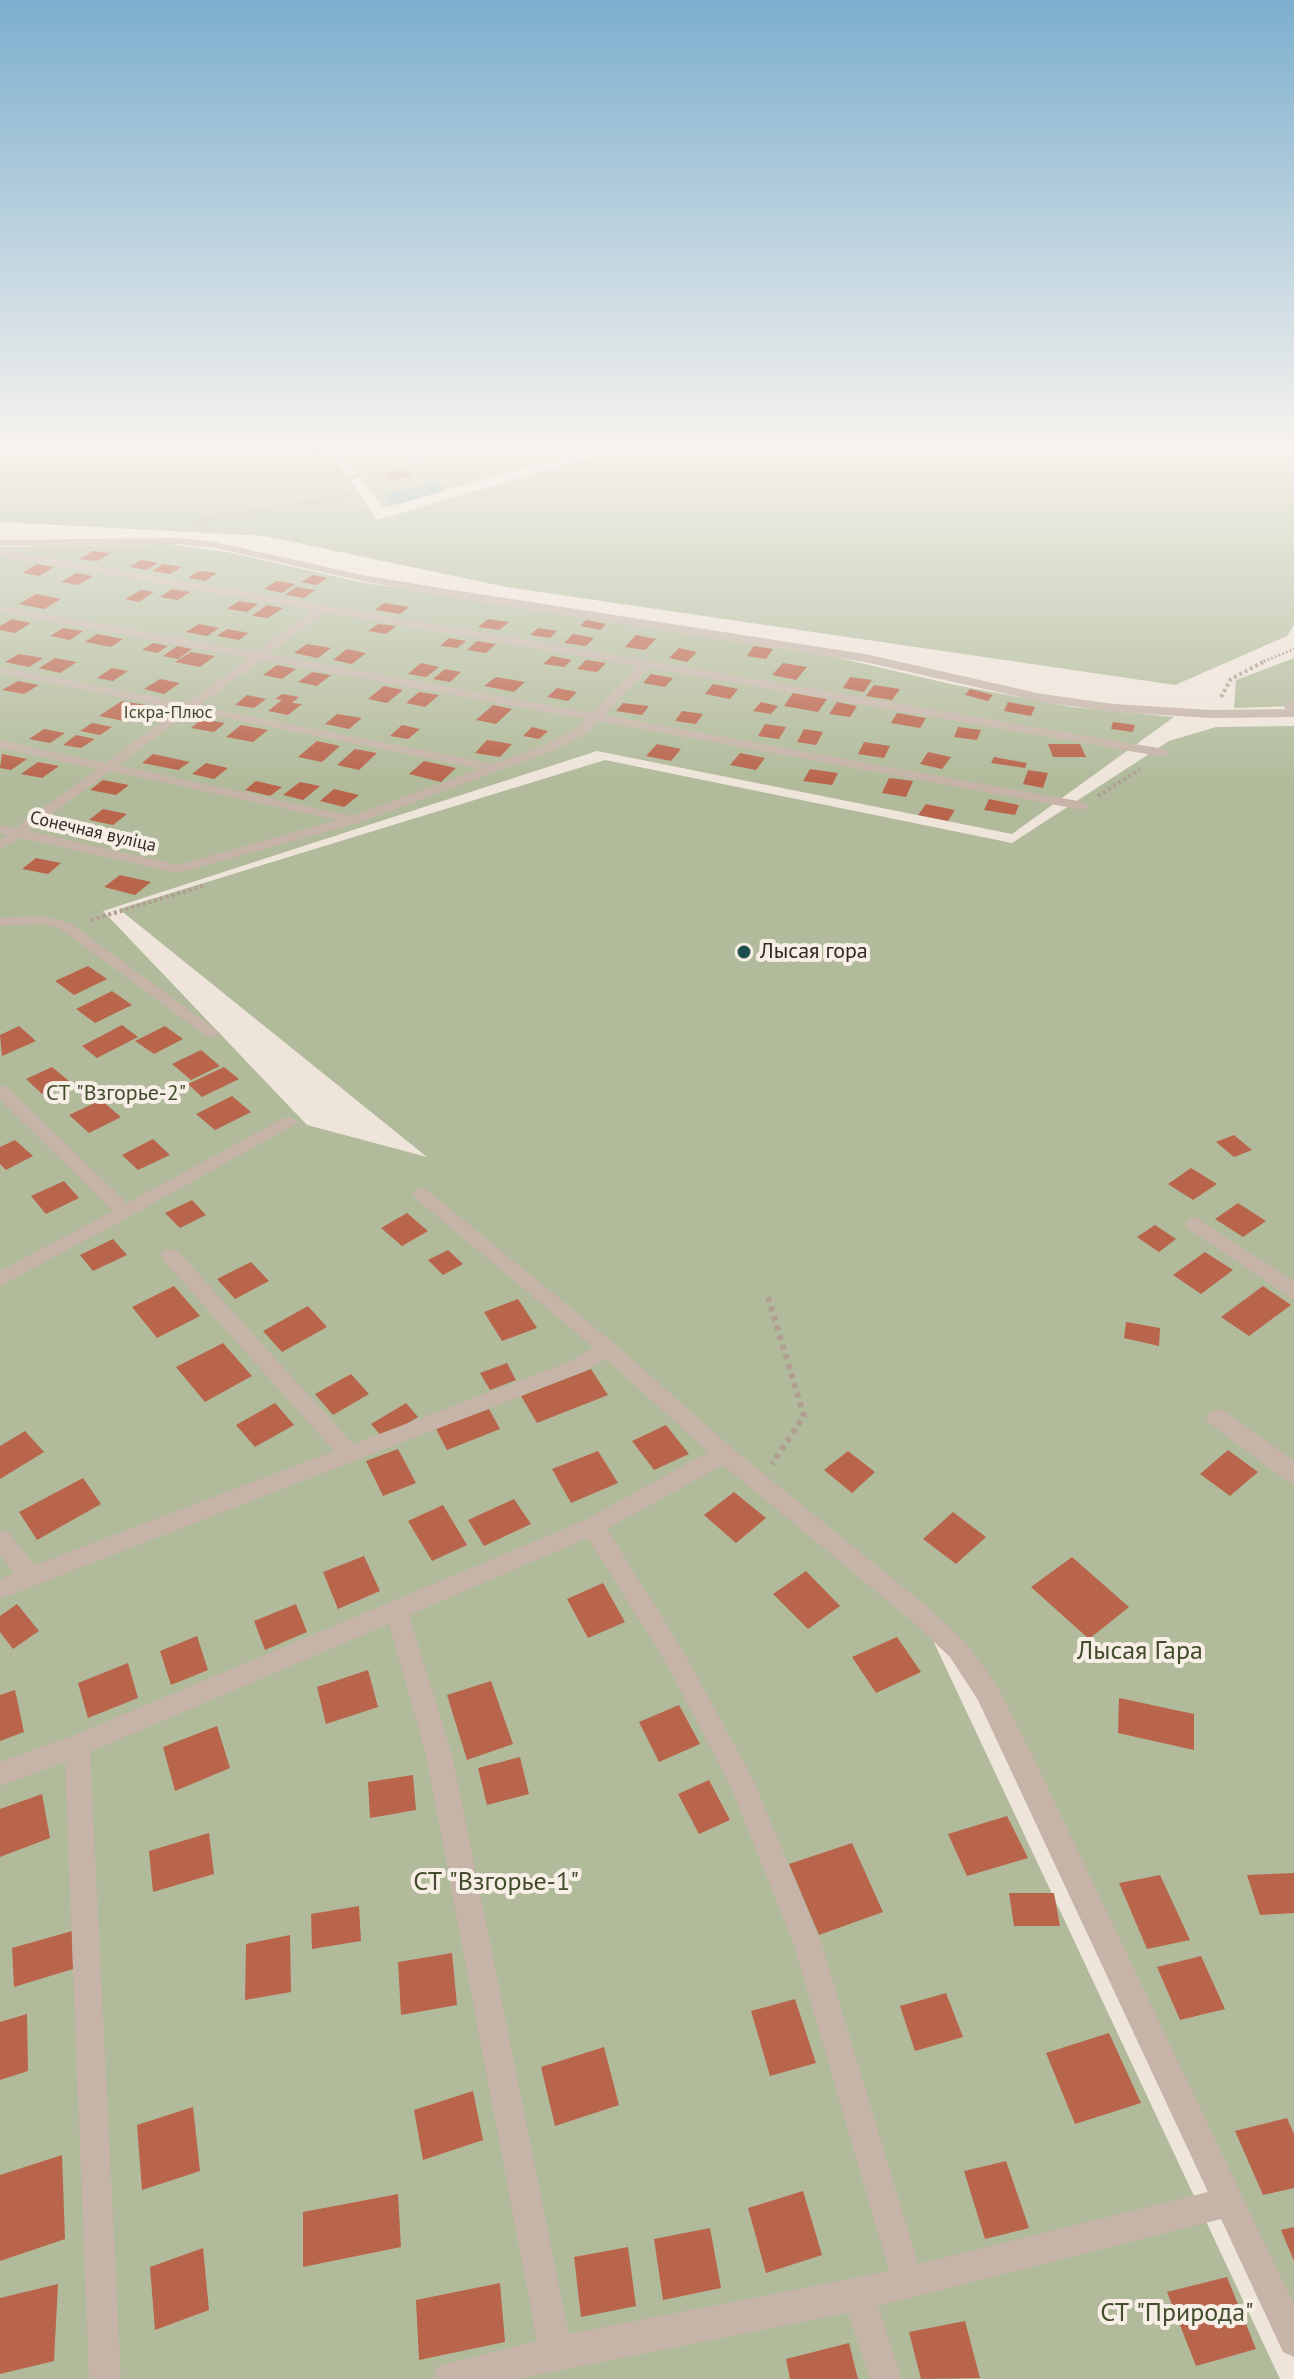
<!DOCTYPE html>
<meta charset="utf-8">
<style>
body{margin:0}
canvas{display:block;background:#eee4d9}
</style>
<canvas width="1294" height="2379"></canvas>
<script>
const ctx = document.querySelector('canvas').getContext('2d');
ctx.lineJoin = 'round';
function paint(path, color) { ctx.fillStyle = color; ctx.fill(path, 'evenodd'); }
const poly = rows => new Path2D(rows.map(r => 'M' + r).join(''));
function trace(path, color, width, dash) { ctx.strokeStyle = color; ctx.lineWidth = width; ctx.lineCap = dash ? 'butt' : 'round'; ctx.setLineDash(dash || []); ctx.stroke(path); }
function write(font, color, halo, rows, align = 'center') {
  ctx.font = font + ' "PT Sans",sans-serif'; ctx.lineWidth = 8; ctx.setLineDash([]); ctx.textBaseline = 'middle'; ctx.strokeStyle = halo; ctx.fillStyle = color; for (const [text, x, y, turn = 0] of rows) {
    ctx.save(); ctx.translate(x, y); ctx.rotate((+turn || 0) * Math.PI / 180); ctx.textAlign = isNaN(turn) ? turn : align; if (halo) ctx.strokeText(text, 0, 0); ctx.fillText(text, 0, 0); ctx.restore();
  }
}
const green = poly([
 [0,450,330,450,377,520,614,450,1294,450,1294,625,1287,636,1175,685,506,587,265,536,0,522],
 [338,450,589,450,384,508],
 [169,544,227,552,360,582,835,657,955,685,1072,707,1174,717,1012,834,597,751,103,911,307,1125,427,1157,119,909,605,760,1012,843,1169,741,1216,727,1294,726,1294,2339,987,1692,922,1617,1280,2379,0,2379,0,547],
 [1294,658,1294,706,1234,708,1236,680]
]);
const water = poly([
 [428,484,444,486,442,491,402,503,391,502,383,495]
]);
const building = poly([
 [404,470,413,476,393,480,384,473],
 [93,551,111,553,97,561,79,559],
 [141,560,158,563,147,570,130,567],
 [37,564,54,567,39,576,22,573],
 [163,564,182,567,170,574,152,571],
 [199,571,217,573,205,581,188,578],
 [76,573,93,576,78,585,61,582],
 [313,575,328,578,316,585,301,582],
 [277,581,295,584,282,593,264,589],
 [296,587,315,590,304,598,285,595],
 [172,589,190,592,178,600,160,597],
 [141,590,154,592,139,602,125,599],
 [36,594,61,599,44,609,19,604],
 [239,601,258,604,247,612,227,609],
 [384,603,409,607,400,614,375,610],
 [267,605,283,608,268,618,252,616],
 [12,619,31,623,15,633,0,630,0,626],
 [488,619,509,622,499,630,478,627],
 [586,620,606,624,600,630,580,626],
 [199,624,219,628,207,636,186,632],
 [378,624,396,626,386,634,368,631],
 [63,628,83,631,70,640,50,636],
 [538,628,557,631,550,638,530,635],
 [227,629,249,633,239,640,217,636],
 [97,634,123,639,111,647,85,642],
 [573,634,594,638,586,646,564,643],
 [636,635,656,639,645,650,625,647],
 [449,638,466,641,457,648,440,646],
 [477,641,496,644,486,653,467,650],
 [153,643,168,646,157,653,142,650],
 [307,644,331,648,318,658,294,653],
 [177,646,192,649,178,659,163,656],
 [754,646,773,649,766,659,747,656],
 [679,648,697,652,687,662,669,658],
 [347,649,366,653,352,664,333,660],
 [191,652,215,656,200,667,175,662],
 [19,654,43,658,29,667,5,662],
 [552,656,572,660,564,667,543,664],
 [55,658,77,662,60,673,39,668],
 [586,660,606,663,597,672,577,669],
 [421,663,439,667,426,677,408,674],
 [783,663,807,667,796,680,772,675],
 [277,665,296,669,282,679,263,675],
 [112,668,128,671,113,681,97,678],
 [445,669,461,672,450,682,433,679],
 [312,672,331,675,317,686,298,682],
 [651,674,673,678,665,687,643,683],
 [496,677,525,682,514,692,484,686],
 [850,677,872,680,864,692,843,688],
 [160,679,180,683,164,694,144,689],
 [18,681,39,685,24,694,2,690],
 [713,684,738,689,730,699,705,694],
 [874,685,900,689,892,700,866,696],
 [384,686,403,690,387,703,368,699],
 [557,688,577,692,568,701,547,697],
 [970,689,993,695,988,701,965,695],
 [419,692,439,695,425,707,406,703],
 [793,693,827,699,818,712,784,706],
 [282,694,299,697,292,703,302,704,288,715,268,711,282,700,275,699],
 [247,695,266,699,254,708,235,705],
 [122,701,146,705,124,721,99,716],
 [761,702,778,706,771,714,753,711],
 [837,702,857,706,850,717,829,714],
 [1008,702,1035,707,1031,716,1004,711],
 [623,703,649,706,642,715,616,711],
 [493,705,512,709,496,724,476,720],
 [682,711,703,714,696,724,675,721],
 [897,713,926,718,920,728,891,723],
 [337,714,362,718,349,729,325,724],
 [202,719,225,723,214,732,191,728],
 [1113,722,1135,725,1133,732,1111,729],
 [92,723,112,727,100,735,80,731],
 [765,724,786,727,779,739,758,736],
 [241,725,268,730,253,742,226,737],
 [402,725,420,729,408,739,390,736],
 [532,727,548,731,539,739,523,736],
 [958,727,981,730,977,740,954,737],
 [44,729,65,733,50,743,29,739],
 [804,729,823,732,816,745,797,742],
 [76,735,95,739,81,748,63,745],
 [487,740,512,744,500,757,475,753],
 [317,741,340,746,322,762,298,757],
 [864,742,890,746,884,758,858,754],
 [657,744,681,749,671,761,646,756],
 [1048,744,1080,744,1086,757,1053,757],
 [355,749,377,753,359,770,337,765],
 [928,752,951,757,942,769,920,764],
 [740,753,765,758,756,770,730,765],
 [2,754,27,759,11,770,0,768],
 [153,754,190,762,178,770,142,763],
 [994,757,1027,763,1025,768,991,763],
 [424,761,456,768,441,782,409,774],
 [38,762,59,766,42,778,21,774],
 [206,763,228,768,214,779,192,774],
 [810,769,838,773,832,785,803,781],
 [1028,770,1048,773,1043,788,1023,784],
 [889,778,913,781,906,797,882,793],
 [103,780,129,785,116,795,90,790],
 [256,781,282,787,270,796,245,790],
 [300,782,320,786,303,800,283,795],
 [334,789,359,795,344,807,320,801],
 [989,799,1019,805,1015,815,984,810],
 [926,804,955,810,948,821,918,815],
 [103,809,127,814,113,825,89,820],
 [36,858,61,863,48,874,22,869],
 [120,875,151,882,135,895,104,887],
 [88,966,107,979,74,995,55,981],
 [112,991,132,1005,95,1023,76,1009],
 [122,1025,138,1037,97,1058,82,1046],
 [19,1026,36,1041,2,1056,0,1035],
 [165,1026,183,1039,154,1054,135,1041],
 [201,1050,220,1066,191,1080,172,1064],
 [52,1067,69,1081,42,1094,26,1079],
 [224,1067,239,1079,202,1097,188,1084],
 [232,1096,251,1112,215,1130,196,1114],
 [101,1100,121,1117,89,1133,69,1115],
 [1234,1135,1252,1150,1234,1157,1216,1142],
 [153,1139,170,1155,138,1170,122,1155],
 [15,1140,33,1156,6,1170,0,1164,0,1147],
 [1191,1168,1217,1184,1193,1200,1168,1184],
 [64,1181,79,1198,46,1214,31,1196],
 [192,1200,206,1215,180,1228,165,1213],
 [1238,1203,1266,1221,1243,1237,1215,1219],
 [407,1213,428,1231,402,1246,381,1228],
 [1155,1225,1176,1239,1159,1252,1137,1237],
 [113,1239,127,1255,93,1271,80,1255],
 [448,1250,463,1264,443,1275,428,1260],
 [1205,1252,1233,1270,1201,1294,1173,1275],
 [251,1262,269,1281,235,1299,217,1279],
 [174,1286,200,1316,157,1338,132,1307],
 [1263,1286,1291,1305,1249,1336,1221,1317],
 [518,1299,537,1328,502,1341,484,1312],
 [308,1306,327,1327,282,1352,263,1331],
 [1126,1322,1160,1328,1159,1346,1124,1338],
 [223,1343,252,1376,205,1402,176,1367],
 [507,1363,516,1380,490,1390,480,1373],
 [591,1369,608,1395,537,1423,521,1396],
 [351,1374,369,1394,333,1415,315,1394],
 [275,1403,294,1425,255,1447,236,1425],
 [406,1403,418,1417,383,1438,371,1424],
 [489,1409,500,1429,447,1450,436,1429],
 [666,1425,689,1454,654,1470,632,1441],
 [25,1431,44,1452,0,1479,0,1446],
 [398,1449,416,1483,383,1496,366,1461],
 [1228,1450,1258,1472,1230,1496,1200,1474],
 [598,1451,618,1483,571,1503,552,1469],
 [848,1451,875,1472,852,1493,824,1470],
 [83,1478,101,1504,37,1540,19,1512],
 [734,1492,766,1518,736,1543,704,1515],
 [514,1499,531,1524,484,1546,468,1520],
 [443,1505,467,1545,432,1561,408,1521],
 [953,1512,986,1537,956,1564,923,1539],
 [364,1556,380,1591,338,1609,323,1572],
 [1072,1557,1129,1607,1089,1639,1031,1587],
 [806,1571,840,1606,808,1629,773,1594],
 [603,1583,625,1622,588,1638,567,1599],
 [17,1604,39,1631,13,1649,0,1632,0,1616],
 [296,1604,307,1632,265,1650,254,1621],
 [197,1636,208,1670,171,1685,160,1651],
 [897,1637,921,1672,876,1693,852,1657],
 [128,1663,138,1698,88,1718,78,1683],
 [368,1670,378,1707,326,1724,317,1687],
 [491,1681,513,1744,467,1760,447,1695],
 [15,1690,24,1732,0,1741,0,1695],
 [1119,1698,1194,1714,1194,1750,1118,1733],
 [679,1705,700,1744,659,1762,639,1722],
 [217,1726,230,1768,175,1791,163,1747],
 [520,1757,529,1794,487,1805,478,1768],
 [413,1775,416,1810,370,1818,368,1782],
 [709,1780,730,1820,699,1834,678,1794],
 [42,1794,50,1838,0,1857,0,1809],
 [1007,1816,1028,1858,967,1876,948,1834],
 [209,1833,214,1874,153,1892,149,1851],
 [852,1843,883,1912,819,1935,789,1864],
 [1294,1873,1294,1913,1260,1915,1247,1875],
 [1160,1875,1190,1940,1147,1949,1119,1883],
 [1009,1893,1054,1893,1060,1926,1014,1926],
 [359,1906,361,1941,312,1949,311,1914],
 [72,1931,73,1969,14,1987,12,1948],
 [290,1935,291,1992,245,2000,246,1944],
 [452,1953,457,2005,401,2015,398,1962],
 [1201,1956,1225,2009,1180,2020,1157,1967],
 [946,1993,963,2037,915,2051,900,2006],
 [795,1999,816,2063,770,2076,751,2011],
 [27,2014,28,2071,0,2080,0,2022],
 [1109,2033,1141,2103,1075,2124,1046,2053],
 [604,2047,619,2105,555,2126,541,2067],
 [473,2091,483,2140,423,2160,414,2110],
 [193,2107,200,2171,142,2190,137,2125],
 [1287,2118,1294,2134,1294,2188,1263,2195,1235,2131],
 [62,2155,65,2239,0,2261,0,2175],
 [1006,2161,1029,2228,985,2239,964,2171],
 [803,2191,822,2255,766,2273,748,2208],
 [398,2194,401,2247,303,2267,303,2212],
 [1294,2227,1294,2261,1281,2230],
 [710,2228,721,2288,663,2300,654,2239],
 [628,2247,636,2306,581,2317,574,2257],
 [203,2248,209,2310,155,2330,150,2267],
 [1227,2277,1256,2349,1196,2366,1167,2292],
 [500,2283,505,2342,419,2360,416,2300],
 [58,2284,54,2361,0,2374,0,2298],
 [965,2321,980,2378,921,2379,909,2332],
 [849,2343,858,2379,790,2379,786,2359]
]);
const pathFar2 = poly([
 [313,450,341,468],
 [191,522,339,498,350,493],
 [1260,663,1294,649]
]);
const pathFar1 = poly([
 [1221,697,1231,679,1265,661],
 [1098,796,1140,769],
 [91,920,206,885]
]);
const path = poly([
 [768,1297,804,1416,772,1464]
]);
const service = poly([
 [442,450,455,450,351,480,346,477,442,450],
 [0,550,1164,749,1170,753,1164,757,648,668,604,715,1083,802,1090,806,1083,810,598,721,587,733,552,751,358,823,178,873,20,838,0,850,0,840,7,835,0,833,0,825,15,828,97,769,0,748,0,740,105,763,179,709,0,673,0,667,187,703,249,658,0,612,0,606,256,652,314,610,0,556,0,550],
 [325,612,637,666,592,713,268,654,325,612],
 [261,660,586,719,579,727,544,745,494,764,199,706,261,660],
 [191,711,480,769,352,816,118,765,191,711],
 [110,771,337,820,178,865,29,831,110,771],
 [1294,699,1294,716,1293,717,1289,716,1283,705,1294,699],
 [46,916,72,924,220,1033,212,1038,206,1036,62,930,45,924,0,926,0,918,46,916],
 [0,1085,6,1086,127,1203,284,1118,290,1117,299,1122,131,1216,0,1286,0,1271,113,1211,0,1100,0,1085],
 [421,1188,427,1190,614,1343,732,1448,929,1608,966,1643,996,1684,1037,1765,1294,2305,1294,2357,1283,2352,1221,2219,878,2306,902,2379,870,2379,848,2313,516,2379,433,2379,437,2367,449,2363,537,2341,426,1755,389,1624,90,1752,121,2379,89,2379,65,1762,0,1786,0,1762,72,1736,585,1520,708,1452,606,1359,585,1371,0,1599,0,1579,14,1573,0,1555,0,1530,8,1532,35,1565,334,1451,163,1260,161,1255,163,1250,177,1250,353,1444,571,1361,593,1347,415,1198,412,1194,415,1190,421,1188],
 [723,1465,913,1622,950,1657,978,1700,1208,2192,918,2264,822,1945,753,1779,682,1649,607,1529,723,1465],
 [588,1538,666,1663,730,1785,794,1945,889,2271,569,2334,452,1755,409,1615,588,1538]
]);
const minor = poly([
 [178,538,215,542,362,575,447,589,865,654,1042,694,1114,704,1211,710,1294,709,1294,717,1211,718,1114,712,1042,702,865,662,447,597,362,581,215,548,178,544,0,546,0,540,178,538],
 [1195,1217,1294,1281,1294,1300,1188,1229,1185,1224,1188,1219,1195,1217],
 [1218,1409,1226,1412,1294,1461,1294,1484,1286,1481,1210,1424,1206,1418,1210,1412,1218,1409]
]);
const markers = [
 [744,952,8,"#204c4f"]
];
const farParknames = [
 ["Іскра-Плюс",168,713]
];
const farStreetnames = [
 ["Сонечная вуліца",93,832,13]
];
const poiNames = [
 ["Лысая гора",760,952]
];
const parkNames = [
 ["СТ \"Взгорье-2\"",116,1094]
];
const nearParknames = [
 ["Лысая Гара",1140,1652],
 ["СТ \"Взгорье-1\"",496,1883],
 ["СТ \"Природа\"",1177,2314]
];
paint(green, '#b1bb9b');
paint(water, '#7ba7a8');
paint(building, '#b9654c');
trace(pathFar2, '#b09e91', 3, [2, 2]);
trace(pathFar1, '#b09e91', 4, [3, 3]);
trace(path, '#b09e91', 6, [5, 5]);
paint(service, '#c5b4a7');
paint(minor, '#c5b4a7');
const sky = ctx.createLinearGradient(0, 0, 0, 783);
sky.addColorStop(0, '#7cafce');
sky.addColorStop(0.57, '#f7f3ee');
sky.addColorStop(1, '#f7f3ee00');
ctx.fillStyle = sky;
ctx.fillRect(0, 0, 1294, 783);
for (const [x, y, r, color] of markers) { const dot = new Path2D(); dot.arc(x, y, r, 0, 2 * Math.PI); ctx.fillStyle = color; ctx.fill(dot); trace(dot, '#f7eee5', 3); }
write('18px', '#424d2d', '#f7eee5', farParknames);
write('18px', '#322a26', '#f7eee5', farStreetnames);
write('22px', '#322a26', '#f7eee5', poiNames, 'left');
write('22px', '#424d2d', '#f7eee5', parkNames);
write('26px', '#424d2d', '#f7eee5', nearParknames);
</script>
